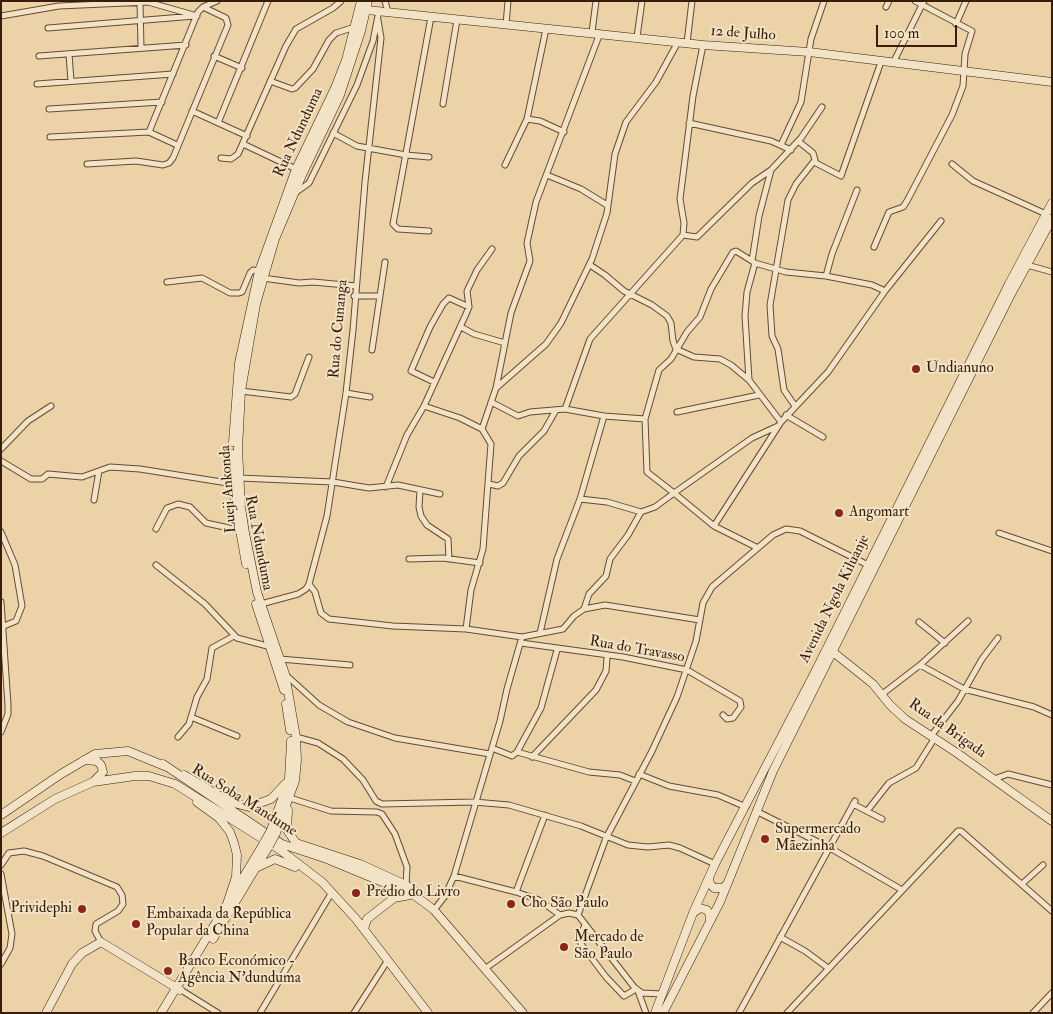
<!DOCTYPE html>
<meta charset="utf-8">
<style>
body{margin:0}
#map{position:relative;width:1053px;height:1014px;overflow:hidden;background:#ebd3a7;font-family:"IM FELL Double Pica",serif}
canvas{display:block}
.frame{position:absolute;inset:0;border:2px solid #381e0a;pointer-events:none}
.scale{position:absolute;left:876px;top:25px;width:81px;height:22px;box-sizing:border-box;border:2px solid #381e0a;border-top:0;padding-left:6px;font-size:15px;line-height:18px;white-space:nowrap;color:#381e0a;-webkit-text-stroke:4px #f2e2c6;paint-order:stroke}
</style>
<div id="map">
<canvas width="1053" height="1014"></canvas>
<div class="frame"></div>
<div class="scale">100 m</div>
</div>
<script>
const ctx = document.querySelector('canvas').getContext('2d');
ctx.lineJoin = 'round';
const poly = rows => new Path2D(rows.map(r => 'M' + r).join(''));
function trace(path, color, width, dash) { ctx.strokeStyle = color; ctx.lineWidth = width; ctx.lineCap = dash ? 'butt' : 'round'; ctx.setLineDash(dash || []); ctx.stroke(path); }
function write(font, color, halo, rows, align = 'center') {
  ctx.font = font + ' "IM FELL Double Pica",serif'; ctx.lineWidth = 4; ctx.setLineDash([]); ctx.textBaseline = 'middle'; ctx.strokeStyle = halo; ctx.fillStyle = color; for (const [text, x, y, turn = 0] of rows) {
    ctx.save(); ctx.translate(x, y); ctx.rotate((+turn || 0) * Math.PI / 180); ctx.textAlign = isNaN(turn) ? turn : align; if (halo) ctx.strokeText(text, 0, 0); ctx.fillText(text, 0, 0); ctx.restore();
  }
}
const street = poly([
 [140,1,141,48],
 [385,1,388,12],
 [886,7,889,1],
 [1,16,59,6,148,2,197,16],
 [956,24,966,1],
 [506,25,508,1],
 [48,28,195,16],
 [592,32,596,1],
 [637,37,642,1],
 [687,43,692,1],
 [69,54,71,81],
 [39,56,186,45],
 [214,56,242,68],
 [893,63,924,1],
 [270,81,292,89,295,88,313,69,329,40,336,33,355,27],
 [37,84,173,74],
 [443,104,457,20],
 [49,109,162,102],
 [192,111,247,136],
 [527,119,540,121,564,132],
 [218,123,268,1],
 [689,123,771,141,791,150],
 [149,132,198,12,203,7,217,1],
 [333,133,357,146,406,155,429,157],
 [50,137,149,132,177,145],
 [243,144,296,169],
 [781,145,801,102,811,39,824,1],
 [221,158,231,159,238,154,286,46,296,29,333,8,341,1],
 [814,162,841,176,881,62],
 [87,164,136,161,163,165,169,163,173,158,228,25,226,18,203,7],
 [952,164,973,181,1046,214],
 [505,165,527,119,546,29],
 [771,170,759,216,752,261,755,263,747,292,745,316,749,380,781,422],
 [547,175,581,189,607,205],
 [295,193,309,183,357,85,373,41,379,11],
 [429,231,398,229,393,224,431,17],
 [683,235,697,237,752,183,771,170,801,138,822,107],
 [874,247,889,212,903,207,907,201,952,115,963,86,965,54,972,31,915,1],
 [752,261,736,251,733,252,711,289,700,317,687,332,671,359,659,370,645,419,647,472,674,493,752,438,778,426],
 [755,263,786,272,826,276,872,285,885,291],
 [590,265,605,275,624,291,652,305,667,316,671,323,673,341,676,349,694,357,720,359,731,365,749,380],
 [1027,265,1052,272],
 [826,276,832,254,857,190],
 [263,278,299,283,313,282,356,286],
 [167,282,202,278,230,293,239,293,242,292,250,273,253,270,259,271],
 [354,296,379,296],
 [461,327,474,334,505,343],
 [372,350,385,262],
 [434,382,411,371,430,327,443,304,449,298,469,307],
 [496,388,546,344,561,323,592,259,607,213,615,154,626,122,656,82,678,42],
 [241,391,291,397,295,394,309,357],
 [346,393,370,397],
 [491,402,518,416,530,412,565,409,604,416,645,419],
 [795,406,784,390,778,349,772,336,770,305,788,200,796,184,815,160,813,153,798,141],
 [565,409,590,339,683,235,684,223,680,199,693,96,703,45],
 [677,412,759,395],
 [786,415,823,437],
 [482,429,496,388,511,313,530,261,527,243,536,202,600,33],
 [1,449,28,421,51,406],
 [1,461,31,479,42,479,48,474,82,477,110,467,140,469,234,484],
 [239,478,333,482,369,488,398,485,440,494],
 [489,484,498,486,503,483,519,456,544,431,556,410],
 [386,487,407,435,424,406],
 [420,490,419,507,421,516,427,525,448,539,449,559],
 [580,499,607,502,641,512,655,507,674,493,714,526],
 [94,500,99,471],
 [156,529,167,508,178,504,190,507,206,523,238,530],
 [1,532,15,565,22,606,16,621,4,626],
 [999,533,1052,551],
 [758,548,714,526,781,422,828,372,885,291,941,221],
 [409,559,443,558,480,563],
 [156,565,205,604,237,638,271,647],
 [309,584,315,592,321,613,329,619,393,626,466,629,522,637,563,629,574,616,584,609,605,605,700,620],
 [1,602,8,705,8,714,1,732],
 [261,604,298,594,306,589,309,584,327,516,346,393,353,330,365,182,381,38,378,20],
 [584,609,589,594,606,576,610,559,628,535,641,512],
 [919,622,945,643],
 [466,629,471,590,483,549,491,444,482,429,460,418,424,406,466,314,469,307,467,291,477,270,492,249],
 [540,633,557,559,580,499,604,416],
 [521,643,623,657,687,670,740,701,741,707,733,718,727,719,723,715],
 [557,650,541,708,517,752,589,772,620,775,635,781],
 [280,659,350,665],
 [920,665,964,689,1034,707,1052,715],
 [286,675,319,705,348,722,395,738,490,754],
 [881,695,920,665,968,621],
 [191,717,237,736],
 [931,736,958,701,982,659,998,638],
 [178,737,189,724,197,697,207,679,212,648,234,636],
 [296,737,318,743,343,759,363,780,376,801,382,804,474,802,509,805,581,826,628,845,648,847,669,845,680,848,715,864],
 [492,748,512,756,517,752],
 [532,757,596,690,606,671,607,657],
 [639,774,669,786,718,795,746,807],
 [994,779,1008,774,1052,785],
 [290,798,331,811,377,812,382,814,395,834,407,867,406,885],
 [853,804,882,819],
 [756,811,830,848,902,890],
 [867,811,889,783,916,768,934,739],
 [1,865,9,853,24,851,43,856,117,887,122,895,123,904,118,911,96,924,95,931,101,942],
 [1,874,12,934,10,948,1,964],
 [454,876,516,892,539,900,560,915],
 [1022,884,1043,865],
 [516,892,545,815],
 [434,910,445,896,454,876,500,721,507,689,522,637],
 [578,915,606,838,652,751,677,697,696,641,703,603,712,587,773,535,786,529,800,531,868,565],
 [585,925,580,936,581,944,606,977,624,996,636,989],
 [780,937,805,951,828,968],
 [486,968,560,915,569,913,578,915,634,987,642,993,662,994],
 [181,990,218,1013],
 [638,991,646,1013],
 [260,1013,332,892],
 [354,1013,388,960],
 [739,1013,855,801],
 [787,1013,958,831,961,831,1052,911],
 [1033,1013,1052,993]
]);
const secondary = poly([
 [367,10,703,45,809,52,1052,82],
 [233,442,239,363,259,271,296,169,335,88,346,60,361,1],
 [233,454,234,496,246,564],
 [256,604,284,690],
 [833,652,873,684,890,705,905,719,957,753,1052,821],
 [286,704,290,730],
 [84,760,97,761,101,765,103,772,94,781],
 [163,764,282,844,327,859,414,895,434,910,523,1013],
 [184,775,230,802,249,807,271,799,286,783],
 [197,802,219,818,230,832,234,843,237,855,236,877,227,904],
 [288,810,287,830,296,843,360,864,406,885,416,892],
 [1,815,61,774,95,754,128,751,167,767],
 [271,830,289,779,291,741],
 [1,833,55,799,93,782,135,776,149,776,175,784,279,849,322,882,356,919,428,1013],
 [276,833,295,781,297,760,296,737,285,674,257,592,245,533,241,507,238,449,241,391,256,304,275,239,302,175,340,95,361,31,368,1],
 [258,867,275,859,295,867],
 [709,878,710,884,714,888,723,888,727,884],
 [693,913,700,908,707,910,710,915,710,921],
 [364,929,367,919,394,898,410,895],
 [213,939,269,846],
 [46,1013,72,964,82,953,101,942,180,990],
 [161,1013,264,843],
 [655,1013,693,913,715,864,815,672,1009,284,1052,203],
 [663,1013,720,902,773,771,1011,294,1052,219]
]);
const secondaryBridge = poly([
 [264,843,271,830],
 [269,846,276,833]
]);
const markers = [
 [916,369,5,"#8f2418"],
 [839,513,5,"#8f2418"],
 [765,839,5,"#8f2418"],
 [356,893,5,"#8f2418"],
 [511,904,5,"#8f2418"],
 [82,909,5,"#8f2418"],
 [136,924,5,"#8f2418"],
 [564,947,5,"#8f2418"],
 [168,971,5,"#8f2418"]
];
const streetNames = [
 ["12 de Julho",743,34,4],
 ["Rua Ndunduma",299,133,-65],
 ["Rua do Cunanga",339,329,-85],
 ["Lueji Ankonda",229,489,-94],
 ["Rua Ndunduma",258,543,79],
 ["Avenida Ngola Kiluanje",835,599,-64],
 ["Rua do Travasso",637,650,10],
 ["Rua da Brigada",947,729,35],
 ["Rua Soba Mandume",244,801,32]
];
const poiNames = [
 ["Undianuno",926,369],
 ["Angomart",849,513],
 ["Supermercado",775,830],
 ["Mãezinha",775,847],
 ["Prédio do Livro",366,893],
 ["Cho São Paulo",521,904],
 ["Prividephi",72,909,"right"],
 ["Embaixada da República",146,915],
 ["Popular da China",146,932],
 ["Mercado de",574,938],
 ["São Paulo",574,955],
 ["Banco Económico -",178,962],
 ["Agência N'dunduma",178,979]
];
trace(street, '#654b31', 7);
trace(secondary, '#381e0a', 9);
trace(street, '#f2e2c6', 5);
trace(secondary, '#f2e2c6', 8);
trace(secondaryBridge, '#381e0a', 9, []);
trace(secondaryBridge, '#f2e2c6', 8);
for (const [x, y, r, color] of markers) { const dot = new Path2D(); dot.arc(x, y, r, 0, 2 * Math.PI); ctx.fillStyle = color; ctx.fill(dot); trace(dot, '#f2e2c6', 2); }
write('15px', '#381e0a', '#f2e2c6', streetNames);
write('15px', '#381e0a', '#f2e2c6', poiNames, 'left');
</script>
